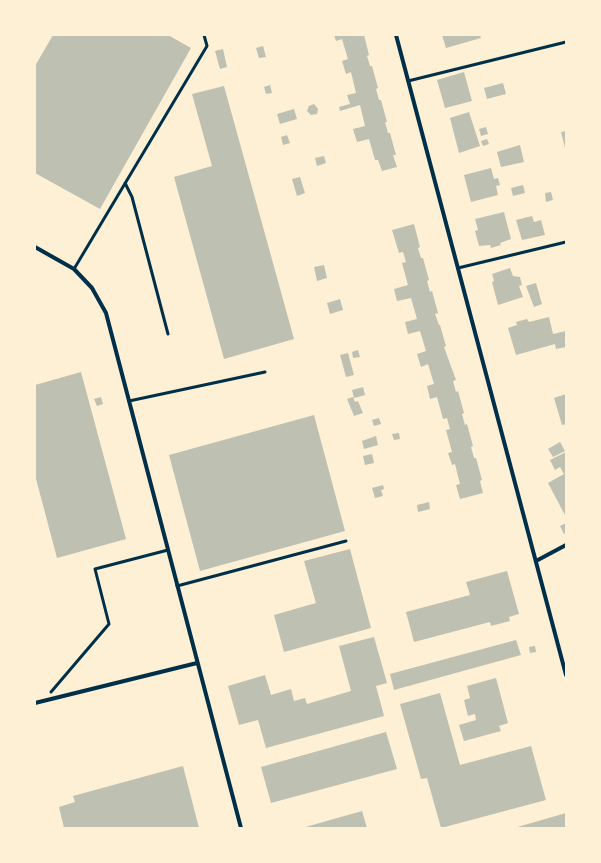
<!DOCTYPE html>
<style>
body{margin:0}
#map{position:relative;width:601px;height:863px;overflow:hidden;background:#fdf0d5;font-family:"Exo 2",sans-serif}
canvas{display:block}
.frame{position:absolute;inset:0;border:36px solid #fdf0d5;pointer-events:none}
</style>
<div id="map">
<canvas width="601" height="863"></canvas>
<div class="frame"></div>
</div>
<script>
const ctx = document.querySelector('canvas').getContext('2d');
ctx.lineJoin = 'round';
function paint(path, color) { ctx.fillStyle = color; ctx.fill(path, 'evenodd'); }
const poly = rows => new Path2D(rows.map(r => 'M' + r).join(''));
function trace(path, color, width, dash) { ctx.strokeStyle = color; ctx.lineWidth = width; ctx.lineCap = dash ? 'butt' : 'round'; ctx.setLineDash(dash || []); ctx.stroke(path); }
const building = poly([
 [53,35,168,35,191,48,100,209,35,173,35,66],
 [334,35,364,35,369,55,367,56,370,66,372,66,378,88,376,89,379,100,381,100,387,122,385,122,388,133,390,133,396,155,393,155,397,167,382,171,378,160,375,160,369,139,357,142,353,129,365,126,360,105,340,111,339,107,350,104,347,95,356,93,351,72,346,74,342,61,348,59,342,39,336,41],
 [442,35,480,35,481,38,446,48],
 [263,46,266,57,259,58,256,48],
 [223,49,227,67,220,69,215,51],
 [464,72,472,101,445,108,437,80],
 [503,83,506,94,487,99,484,88],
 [270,85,272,93,266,94,264,87],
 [224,86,294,339,224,359,174,177,212,166,192,94],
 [314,104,318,109,317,114,311,115,307,111,309,106],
 [294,109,297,119,280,124,277,114],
 [469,112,480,146,459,153,450,118],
 [486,127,488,134,481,136,479,129],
 [566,131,566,148,565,148,561,132],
 [287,135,290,143,283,145,281,137],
 [487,139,489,144,483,146,481,141],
 [520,145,524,162,501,167,497,152],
 [324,156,326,163,317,166,315,158],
 [491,168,494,179,498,178,500,185,496,186,498,195,471,202,464,175],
 [300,177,305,193,297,196,292,179],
 [523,185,525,193,513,196,511,188],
 [551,192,553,200,546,202,545,193],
 [504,212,511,239,500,243,501,245,491,248,490,245,479,246,475,231,478,230,475,219],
 [532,216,534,222,541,220,545,235,522,240,516,220],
 [414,224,420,247,418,248,421,258,423,258,429,280,427,281,430,292,432,291,438,313,435,314,439,325,440,325,446,346,444,347,456,380,453,381,456,392,458,391,464,413,462,414,465,425,467,424,473,446,471,447,474,458,476,458,482,480,480,481,483,493,460,499,456,485,460,484,455,464,452,465,448,453,452,452,446,430,450,429,447,418,443,419,437,397,430,399,427,386,434,384,428,364,421,367,417,354,426,351,420,331,408,334,405,322,417,319,411,298,397,301,394,289,408,285,402,263,406,262,403,252,399,253,392,230],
 [324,265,327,278,317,281,314,267],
 [510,268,513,276,520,277,522,285,519,286,523,297,498,305,492,282,494,281,492,274],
 [536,283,542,304,534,307,526,286],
 [340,299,343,310,330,314,327,303],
 [549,317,553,334,566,331,566,347,556,349,555,344,516,355,508,328,517,325,516,322,527,319,529,322],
 [358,350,360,357,353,358,352,352],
 [348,353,354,375,346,377,340,355],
 [81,372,126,539,57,558,35,475,35,385],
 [363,387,365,395,354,398,352,390],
 [566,394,566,424,562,425,554,398],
 [101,397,103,404,97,406,94,399],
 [353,397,355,402,358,401,363,413,354,416,347,399],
 [314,415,345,531,200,571,169,455],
 [379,418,381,424,374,426,372,420],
 [399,433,400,439,394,440,392,434],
 [376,436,378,445,364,449,362,441],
 [560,442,565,451,553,457,548,449],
 [566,452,566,517,548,483,564,474,560,467,555,470,550,460],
 [372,454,374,463,365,465,363,456],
 [383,485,384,489,381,490,383,496,375,498,372,488],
 [429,502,430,509,418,512,417,505],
 [566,523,566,533,564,534,560,526],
 [350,549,371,628,284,652,274,615,316,603,304,561],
 [507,571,519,614,509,617,510,621,491,626,490,622,414,642,406,612,470,595,466,582],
 [374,637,387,683,376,686,384,716,266,748,258,720,239,725,228,686,265,675,271,695,291,689,294,701,305,698,307,704,351,691,339,646],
 [516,640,521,655,394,690,390,674],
 [535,646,536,652,530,653,529,647],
 [496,678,508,723,499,726,501,731,464,741,459,725,476,720,475,714,468,716,464,700,470,698,467,686],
 [440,693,460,765,531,746,546,800,441,828,427,778,421,779,400,704],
 [386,732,397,769,271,803,261,767],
 [183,766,199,828,64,828,59,807,75,802,73,796],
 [362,811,367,828,302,828],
 [566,813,566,828,514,828]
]);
const service = poly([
 [408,81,566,42],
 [125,183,132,197,168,334],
 [458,268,566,242],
 [74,269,207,46,204,35],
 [129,401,265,372],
 [177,586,346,541],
 [51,692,109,624,95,569,168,550]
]);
const minor = poly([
 [396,35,566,675],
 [35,247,74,269,92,288,106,313,241,828],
 [536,561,566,545],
 [35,703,197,663]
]);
paint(building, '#bec0b2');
trace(service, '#003049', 3);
trace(minor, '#003049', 4);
</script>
